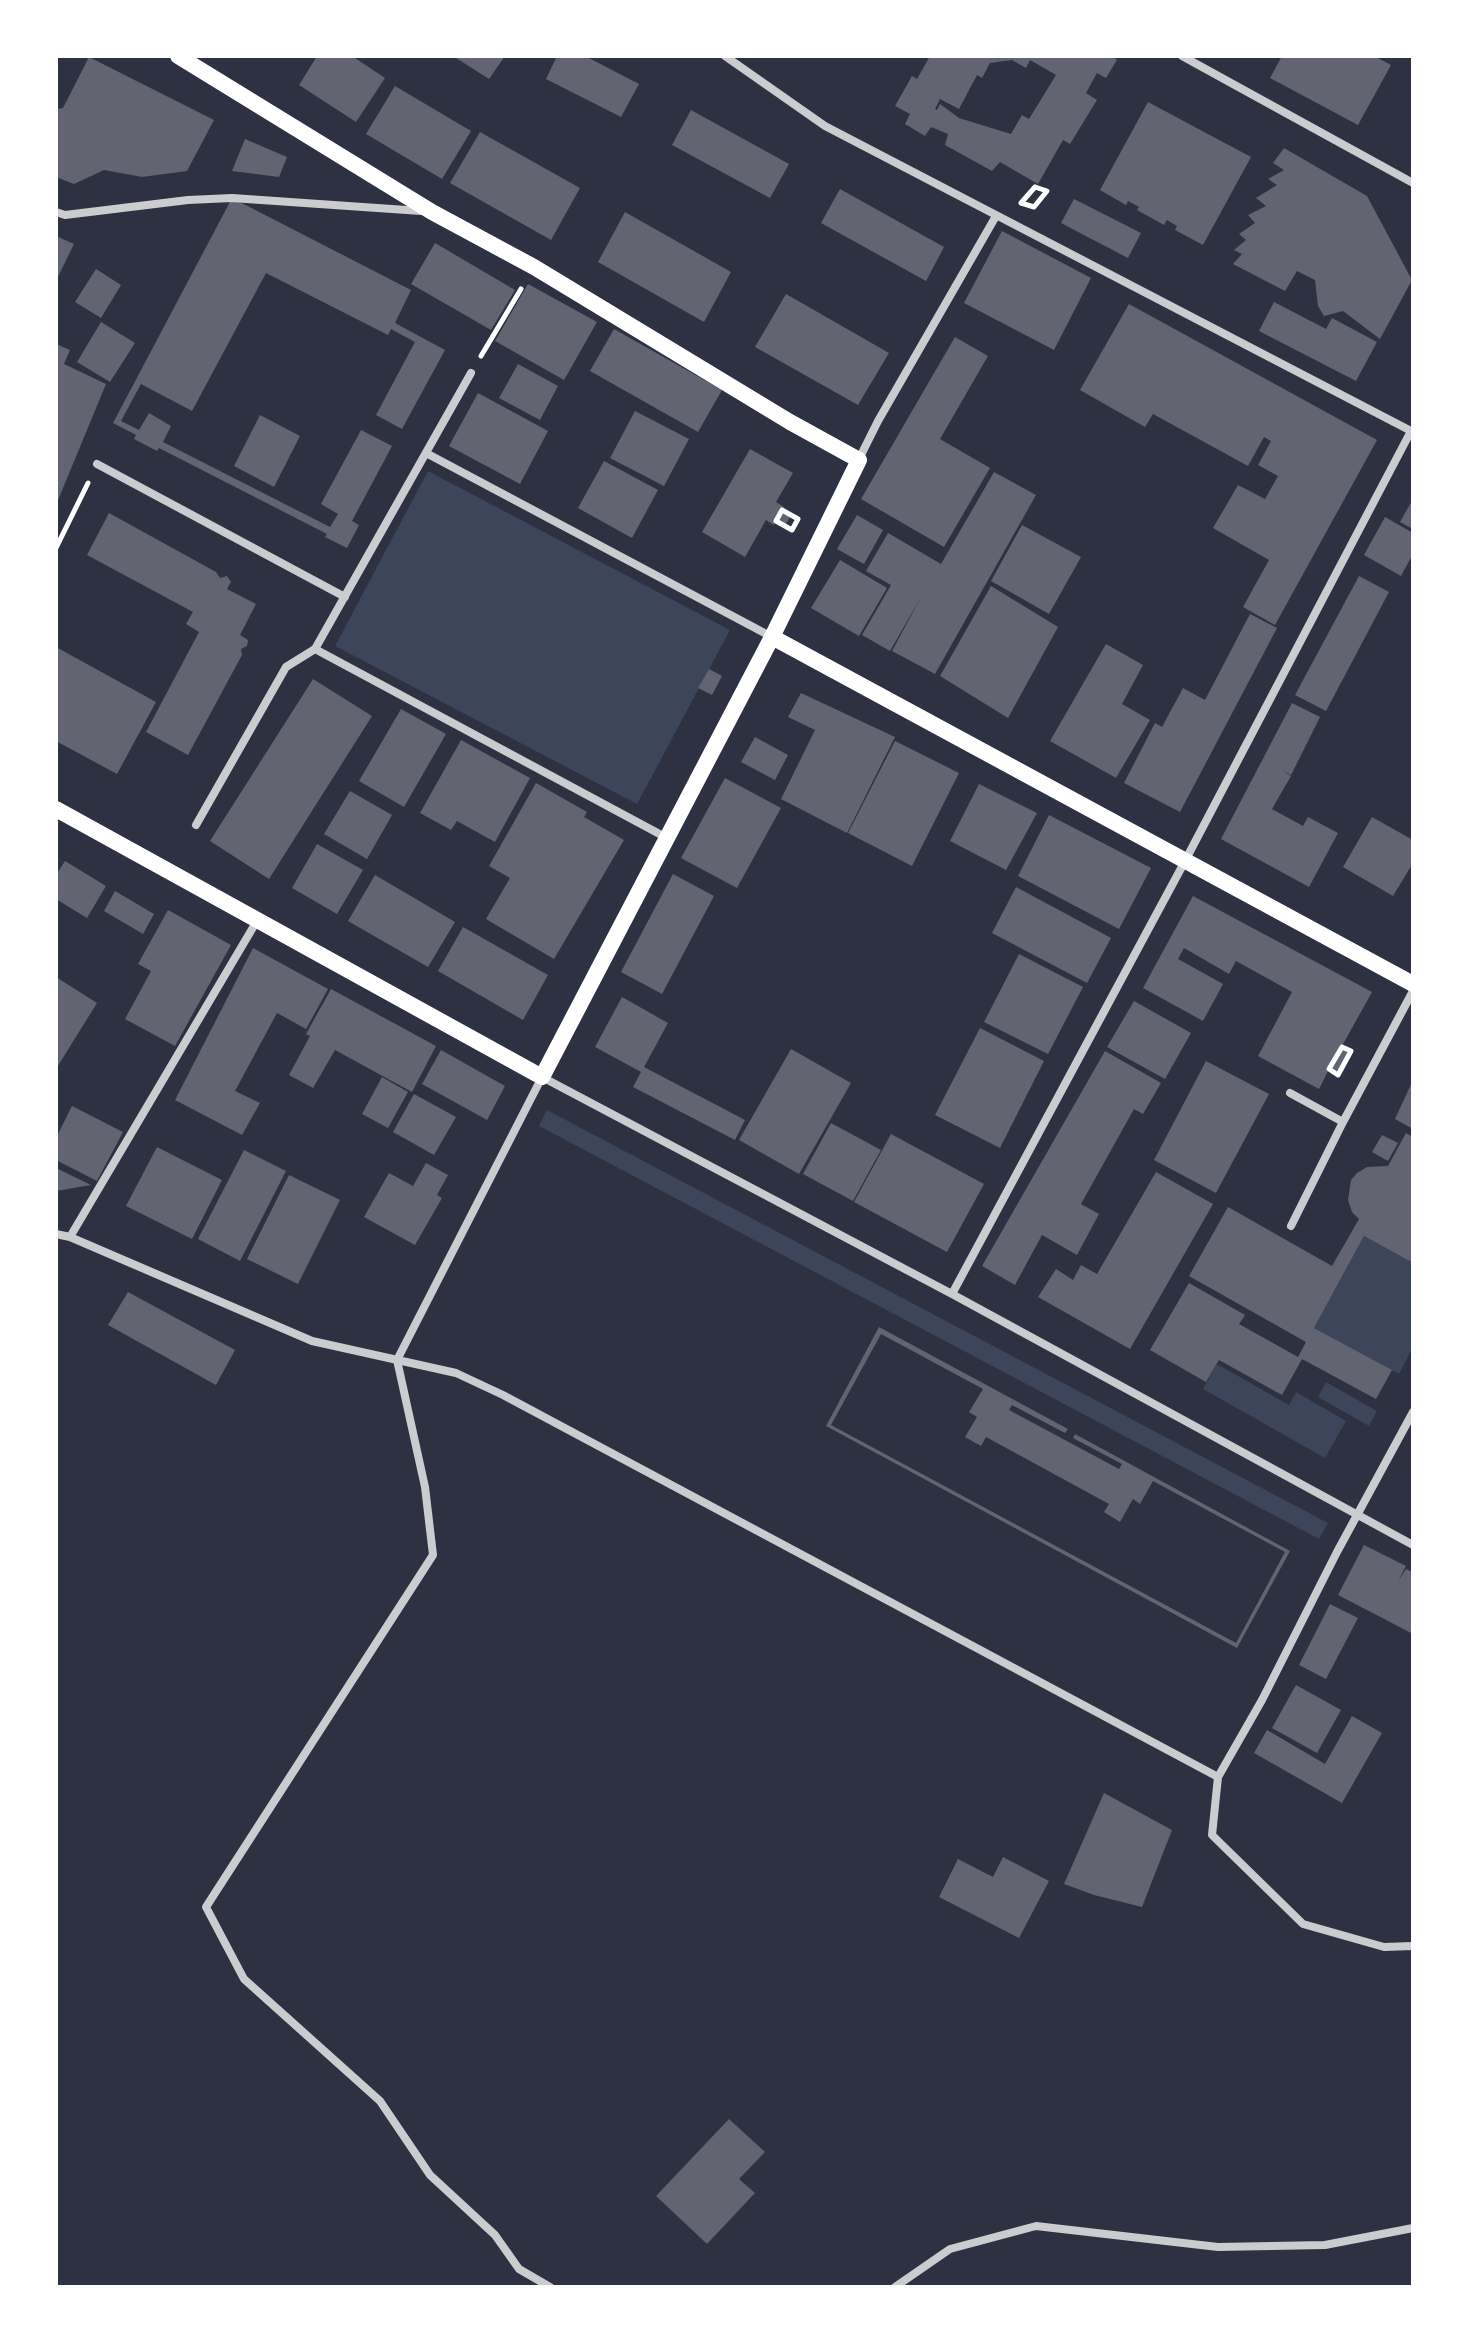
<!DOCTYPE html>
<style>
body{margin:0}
#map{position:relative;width:1469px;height:2343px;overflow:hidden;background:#2d3142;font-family:Karla,sans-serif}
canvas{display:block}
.frame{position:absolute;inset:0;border:58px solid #fff;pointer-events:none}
</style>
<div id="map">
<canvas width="1469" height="2343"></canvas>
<div class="frame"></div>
</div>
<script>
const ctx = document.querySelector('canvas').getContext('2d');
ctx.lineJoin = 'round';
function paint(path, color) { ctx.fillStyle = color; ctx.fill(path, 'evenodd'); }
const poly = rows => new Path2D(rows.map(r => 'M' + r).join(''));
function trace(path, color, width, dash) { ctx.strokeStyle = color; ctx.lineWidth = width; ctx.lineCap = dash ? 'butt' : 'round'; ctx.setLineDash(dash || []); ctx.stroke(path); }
const green = poly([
 [428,471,730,630,637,804,335,646],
 [547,1110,1328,1523,1319,1539,539,1126],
 [1364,1236,1413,1263,1413,1347,1399,1374,1314,1328],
 [1217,1364,1289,1405,1296,1392,1346,1421,1325,1458,1203,1389],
 [1326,1382,1377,1411,1369,1426,1318,1397]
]);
const building = poly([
 [317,56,352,56,385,78,356,122,299,85],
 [453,56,505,56,489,79],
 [557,56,585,56,639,84,621,117,546,79],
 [930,56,1111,56,1117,60,1106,78,1097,73,1086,93,1097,100,1070,144,1063,140,1038,184,1000,162,992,171,945,145,948,134,931,127,925,136,905,124,910,114,895,106,912,76,917,79],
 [1012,60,1026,68,1030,60,1056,75,1029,119,1022,115,1011,134,959,118,940,104,937,110,935,109,940,99,959,109,977,75,982,78,990,63],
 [1282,56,1374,56,1391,65,1358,125,1270,78],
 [89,57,214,120,187,171,142,177,104,170,74,184,56,177,56,109,63,108],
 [395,86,471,131,442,179,366,134],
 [1148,102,1251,157,1203,245,1175,230,1177,226,1167,220,1164,225,1137,210,1139,207,1128,201,1126,205,1100,190],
 [691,110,789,164,770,198,672,145],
 [480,132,580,188,551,240,450,183],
 [245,139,287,157,279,177,232,171],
 [1284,148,1367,196,1412,280,1380,339,1343,311,1324,316,1318,306,1315,280,1297,271,1285,291,1233,264,1242,254,1234,250,1246,240,1239,234,1255,223,1248,215,1266,206,1256,198,1277,185,1268,179,1284,170,1273,163],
 [840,189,944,247,926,281,821,223],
 [232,198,411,290,395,323,445,350,402,429,376,415,415,342,391,329,388,335,266,273,192,411,141,384,121,421,139,430,149,413,171,426,163,442,330,527,338,514,321,504,361,430,392,446,352,521,359,525,347,548,325,537,327,534,159,448,157,451,134,439,136,435,113,423],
 [1074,199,1141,233,1128,258,1061,223],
 [625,212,731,272,704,322,598,262],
 [1002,231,1091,278,1054,350,964,303],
 [56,236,74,244,56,281],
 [435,243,515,290,491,330,411,284],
 [96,269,121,285,101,318,75,302],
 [528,284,597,322,564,380,495,341],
 [786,294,889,353,858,405,755,347],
 [1274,302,1326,329,1332,318,1377,342,1356,381,1259,331],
 [1129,304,1377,440,1275,625,1243,607,1269,560,1213,528,1238,485,1265,499,1278,476,1258,465,1271,441,1264,437,1248,466,1153,414,1145,427,1080,390],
 [101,322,135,343,110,382,77,362],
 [614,329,722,390,698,432,590,371],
 [955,337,988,356,940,439,990,468,944,547,861,499],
 [56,344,70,350,64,364,106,384,56,505],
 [518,364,558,386,540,420,499,398],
 [478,393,548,431,520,484,449,446],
 [635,411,689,439,664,486,610,458],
 [260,415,300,436,274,487,234,466],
 [750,449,793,473,776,502,784,507,782,510,791,515,785,526,776,521,774,525,766,520,745,557,702,532],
 [604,461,658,490,632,538,578,508],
 [994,472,1036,495,935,674,892,651,921,597,890,651,862,635,891,585,866,571,888,533,941,564],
 [1413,499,1413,529,1400,522],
 [109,513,216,572,220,578,227,576,231,582,227,589,256,604,240,635,248,640,247,646,241,649,242,655,188,755,146,732,199,632,186,624,193,612,87,555],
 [857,515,883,530,864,564,837,549],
 [1385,517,1413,533,1413,554,1401,576,1364,555],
 [1022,525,1081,557,1049,614,991,581],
 [840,560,887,588,859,636,811,608],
 [1359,576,1389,592,1326,711,1295,695],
 [991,586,1058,627,1008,718,940,676],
 [1250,614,1277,628,1180,812,1124,783,1155,723,1162,727,1183,688,1205,700],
 [1106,644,1143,665,1122,704,1150,720,1116,778,1050,741],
 [56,647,156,702,117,774,56,741],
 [709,669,722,676,712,695,698,688],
 [313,679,372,716,269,879,210,841],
 [801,693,895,737,847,833,781,799,815,730,788,717],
 [1292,703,1320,717,1291,775,1282,770,1291,776,1272,809,1303,826,1308,817,1338,833,1309,887,1221,839],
 [401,709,446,734,404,807,359,781],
 [755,737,788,755,775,780,741,762],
 [461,740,530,778,495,842,457,821,451,830,420,813],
 [895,741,959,773,912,866,848,833],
 [725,778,781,808,737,888,681,858],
 [536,783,587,812,584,817,624,840,554,959,486,919,510,878,489,866],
 [979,784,1037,813,1006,870,950,841],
 [350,791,392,815,367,859,324,834],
 [1049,815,1151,868,1119,929,1018,876],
 [1372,817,1413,840,1413,863,1393,896,1343,867],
 [317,844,363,870,337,914,292,888],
 [65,861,106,886,87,918,56,899,56,875],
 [673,874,714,896,662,994,621,972],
 [375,875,455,922,428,967,348,921],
 [1016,887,1111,938,1087,983,992,933],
 [115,891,154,914,143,934,104,911],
 [1193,896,1372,992,1342,1046,1351,1051,1338,1075,1329,1069,1319,1089,1258,1056,1292,992,1236,961,1229,974,1184,948,1178,959,1223,984,1203,1021,1143,988],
 [168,910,231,945,175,1046,125,1019,151,971,138,964],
 [463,927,548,975,523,1020,438,971],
 [253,948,328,989,306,1029,277,1013,235,1091,260,1103,242,1135,175,1100],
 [1019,954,1083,987,1048,1054,984,1022],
 [56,977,97,1003,56,1069],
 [331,989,436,1046,412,1092,335,1050,313,1088,289,1075,310,1036,306,1034],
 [622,997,668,1023,644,1067,745,1120,735,1140,633,1087,641,1072,595,1047],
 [1134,1001,1191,1033,1165,1079,1107,1047],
 [980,1028,1044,1061,1000,1148,935,1115],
 [791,1049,851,1083,799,1174,739,1140],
 [441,1050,505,1086,487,1120,422,1084],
 [1105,1051,1161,1083,1143,1114,1134,1109,1081,1204,1099,1214,1077,1255,1042,1235,1015,1285,982,1266],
 [1206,1061,1269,1094,1216,1193,1154,1160],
 [382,1077,408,1092,388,1128,362,1114],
 [1413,1080,1413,1129,1395,1119],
 [414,1094,456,1117,434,1155,393,1132],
 [72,1106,123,1132,97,1181,56,1160,56,1138],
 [831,1123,881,1150,853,1201,803,1174],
 [1406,1133,1413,1137,1413,1263,1364,1236,1314,1328,1392,1370,1376,1399,1302,1359,1282,1395,1219,1360,1206,1382,1150,1350,1189,1283,1245,1315,1239,1324,1298,1357,1306,1342,1189,1276,1228,1207,1332,1266,1359,1219,1352,1212,1348,1200,1351,1180,1357,1173,1367,1167,1388,1166],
 [891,1134,984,1184,947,1252,854,1202],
 [1382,1135,1398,1143,1388,1161,1372,1152],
 [157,1147,222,1180,192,1239,126,1206],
 [244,1150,286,1171,240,1261,198,1239],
 [426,1163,448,1175,437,1195,442,1198,415,1245,364,1217,389,1173,413,1186],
 [56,1168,91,1185,56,1191],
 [1156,1172,1213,1204,1130,1349,1038,1297,1056,1269,1073,1280,1081,1265,1097,1274],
 [289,1175,340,1200,298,1284,247,1259],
 [128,1292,235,1350,216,1385,108,1325],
 [879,1327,1068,1429,1065,1433,1012,1405,1009,1410,1119,1469,1122,1464,1073,1438,1075,1434,1290,1551,1237,1648,826,1426],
 [881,1334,983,1389,969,1412,977,1417,965,1437,981,1446,986,1437,1109,1504,1104,1512,1120,1522,1133,1499,1140,1504,1153,1481,1285,1552,1236,1643,831,1425],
 [1364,1545,1406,1566,1398,1581,1406,1569,1413,1572,1413,1634,1338,1595],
 [1330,1604,1358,1618,1326,1679,1299,1665],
 [1296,1685,1341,1710,1317,1753,1272,1728],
 [1352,1716,1382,1733,1342,1803,1254,1753,1267,1730,1325,1764],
 [1104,1793,1172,1830,1142,1907,1094,1895,1064,1884],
 [1003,1857,1049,1881,1019,1938,939,1897,958,1859,993,1877],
 [729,2119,765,2152,739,2179,755,2193,707,2244,656,2196]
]);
const path = poly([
 [1035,187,1047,191,1034,207,1021,203,1035,187],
 [481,356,521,289],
 [782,510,798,519,792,530,776,521,782,510],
 [56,548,88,483],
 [1342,1047,1351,1051,1338,1075,1329,1069,1342,1047]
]);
const minor = poly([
 [725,56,825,126,1413,432],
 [1182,56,1413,183],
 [56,212,65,215,188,200,232,198,421,211],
 [426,453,772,637],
 [859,459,878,421,996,216],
 [97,464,345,597],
 [315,649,667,838],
 [196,825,286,667,315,649,471,373],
 [1290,1093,1343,1122,1413,991],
 [1291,1226,1343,1122],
 [56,1234,70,1237,312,1341,456,1373,503,1395,1218,1777],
 [70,1237,258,919],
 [952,1294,1185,861,1411,431],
 [1413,1412,1337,1552,1262,1700,1218,1777,1212,1835,1303,1924,1384,1947,1413,1946],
 [550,2287,519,2269,495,2235,430,2175,380,2101,244,1979,206,1907,433,1555,425,1487,397,1360,542,1077,952,1294,1413,1545],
 [895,2287,950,2249,1036,2226,1218,2247,1325,2245,1413,2228]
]);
const secondary = poly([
 [772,637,1413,984],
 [56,809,542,1077,772,637,859,460,790,422,534,267,432,212,178,56]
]);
paint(green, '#3c4559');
paint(building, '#626471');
trace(path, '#fff', 5);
trace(minor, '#caccd0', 8);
trace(secondary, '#fff', 16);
</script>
